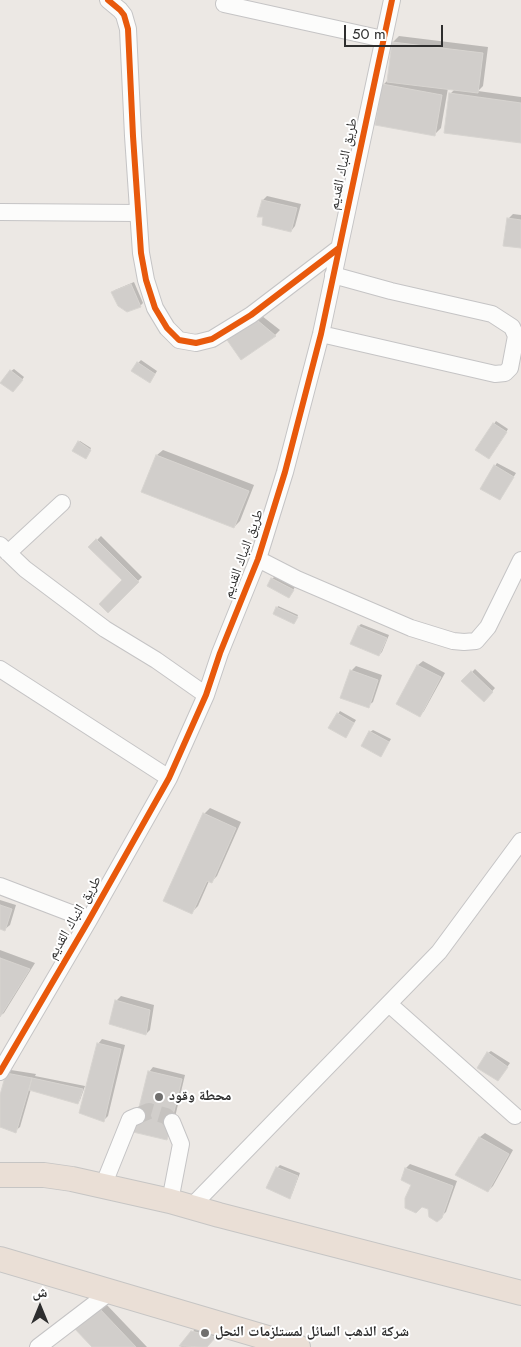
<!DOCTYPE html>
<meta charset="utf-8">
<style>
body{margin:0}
#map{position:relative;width:521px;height:1347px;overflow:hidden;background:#ece8e4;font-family:Jost,"Noto Naskh Arabic",sans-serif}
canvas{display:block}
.north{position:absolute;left:15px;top:1282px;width:50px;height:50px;-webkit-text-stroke:4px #fff;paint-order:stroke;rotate:0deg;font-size:14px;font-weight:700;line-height:20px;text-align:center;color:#2e2e2e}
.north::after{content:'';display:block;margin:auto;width:18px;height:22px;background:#2e2e2e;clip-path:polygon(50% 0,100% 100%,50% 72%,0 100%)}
.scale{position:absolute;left:344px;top:25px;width:99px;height:22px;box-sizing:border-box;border:2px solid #2e2e2e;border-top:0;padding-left:6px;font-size:15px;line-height:18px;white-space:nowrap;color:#2e2e2e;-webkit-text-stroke:4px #fff;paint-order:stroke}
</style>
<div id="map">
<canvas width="521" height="1347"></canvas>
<div class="north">ش</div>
<div class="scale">50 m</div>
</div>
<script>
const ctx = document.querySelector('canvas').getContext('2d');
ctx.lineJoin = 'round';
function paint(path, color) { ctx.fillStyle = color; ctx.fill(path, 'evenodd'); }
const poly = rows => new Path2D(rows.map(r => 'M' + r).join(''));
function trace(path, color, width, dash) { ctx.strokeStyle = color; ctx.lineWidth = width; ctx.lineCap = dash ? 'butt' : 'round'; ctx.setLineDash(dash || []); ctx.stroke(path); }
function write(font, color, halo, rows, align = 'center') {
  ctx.font = font + ' Jost,"Noto Naskh Arabic",sans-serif'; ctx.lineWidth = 4; ctx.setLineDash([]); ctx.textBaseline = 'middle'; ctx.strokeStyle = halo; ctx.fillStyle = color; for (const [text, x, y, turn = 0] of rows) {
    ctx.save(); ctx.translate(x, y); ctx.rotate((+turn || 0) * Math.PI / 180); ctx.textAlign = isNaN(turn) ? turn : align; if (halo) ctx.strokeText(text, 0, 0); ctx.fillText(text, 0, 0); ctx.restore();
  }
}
const shadow = poly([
 [399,36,488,47,483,86,478,91,521,97,521,142,450,94,455,89,448,88,441,128,435,134,383,85,389,79,393,42],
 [267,196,301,204,295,226,291,231,265,216,263,200],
 [513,214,521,215,521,247,509,218],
 [134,282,143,303,140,306,112,292,115,290],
 [262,316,280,330,275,335,241,358,229,340,233,336],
 [141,360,157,371,152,379,138,363],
 [14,369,24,377,16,388,11,371],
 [496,421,508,429,491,455,494,424],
 [80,441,91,448,86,457,79,442],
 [163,450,254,485,240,521,234,527,157,455],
 [497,463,516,473,500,499,495,466],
 [101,536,142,577,108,611,124,580,90,547],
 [275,576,295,587,289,597,272,579],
 [278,606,298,615,295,622,275,613],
 [361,624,389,635,382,652,379,655,359,626],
 [423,661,445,673,424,711,420,716,398,704,418,665],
 [356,666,382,675,373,702,368,706,351,671],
 [475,669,495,688,484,700,463,681],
 [340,711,356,720,346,736,338,714],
 [373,730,391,739,381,755,370,732],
 [210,808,241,822,217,876,211,882,209,881,198,906,192,912,204,814],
 [0,900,16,905,10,925,5,929,0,928],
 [0,950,35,963,4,1013,0,1016],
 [121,996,154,1005,150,1030,146,1034,116,1001],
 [102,1039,125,1045,108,1116,104,1120,98,1044],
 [491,1051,510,1063,500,1077,488,1053],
 [153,1067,185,1075,171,1134,167,1138,149,1072],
 [11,1070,36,1074,35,1076,85,1086,80,1100,78,1103,31,1089,20,1127,15,1131,0,1126,0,1100,7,1074],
 [485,1133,513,1150,493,1186,488,1191,457,1174,480,1137],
 [410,1164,457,1181,446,1212,437,1220,412,1185,406,1168],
 [280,1165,300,1173,292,1194,289,1197,277,1168],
 [105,1303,147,1347,93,1347,75,1327],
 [195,1329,217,1334,206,1347,182,1347,180,1346]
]);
const building = poly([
 [392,42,483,53,478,93,387,82,392,42],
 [382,84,442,95,435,136,375,125,382,84],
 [449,93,521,103,521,143,444,133,449,93],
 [262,200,297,208,291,232,262,225,263,217,257,217,262,200],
 [507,218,521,220,521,248,503,246,507,218],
 [131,284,141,307,127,312,118,306,111,292,131,284],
 [257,320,276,336,241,360,227,340,257,320],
 [137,362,155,374,150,383,131,371,137,362],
 [10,370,23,380,13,392,0,383,10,370],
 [493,423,507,432,489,459,475,450,493,423],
 [78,441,91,450,86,459,72,451,78,441],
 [156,455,249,491,234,528,141,492,156,455],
 [494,465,514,477,500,500,480,489,494,465],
 [96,539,139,582,108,613,99,604,122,580,88,547,96,539],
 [271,578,294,590,289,598,267,586,271,578],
 [276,607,298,617,294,624,273,614,276,607],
 [358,626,387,638,379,656,350,644,358,626],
 [417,665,441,677,420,717,396,704,417,665],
 [350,670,378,680,369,708,340,698,350,670],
 [471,671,493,692,484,702,461,681,471,671],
 [337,713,354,723,346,738,328,728,337,713],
 [369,731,389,742,381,757,361,746,369,731],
 [203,813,236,828,212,883,207,881,192,914,163,901,203,813],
 [0,905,12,909,5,931,0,929,0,905],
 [0,958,30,969,0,1017,0,958],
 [115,1000,150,1010,146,1035,109,1024,115,1000],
 [97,1043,121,1049,104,1122,79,1113,97,1043],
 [487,1052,508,1067,498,1081,477,1068,487,1052],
 [148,1071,182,1079,167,1140,133,1132,148,1071],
 [6,1073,32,1078,16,1133,0,1127,0,1095,6,1073],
 [32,1078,83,1089,78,1104,29,1090,32,1078],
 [479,1137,509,1154,488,1192,455,1175,479,1137],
 [276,1167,298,1176,290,1199,266,1188,276,1167],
 [405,1168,453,1186,442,1218,437,1222,429,1217,428,1209,422,1207,416,1213,405,1208,405,1198,411,1185,401,1180,405,1168],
 [99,1308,136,1347,92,1347,73,1327,99,1308],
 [191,1331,216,1337,207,1347,179,1346,191,1331]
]);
const minorTunnel = poly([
 [137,1116,149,1111,166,1116,172,1122]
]);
const minor = poly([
 [108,0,120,10,124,15,128,29,133,136,141,253,146,280,155,308,167,328,179,340,196,343,212,339,251,315,339,248],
 [224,4,383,39],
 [0,212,138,213],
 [321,334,495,374,505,373,510,368,516,336,512,327,492,314,391,291,333,275],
 [0,545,25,569,105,629,156,660,206,695],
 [8,553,62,503],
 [258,559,297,579,411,628,453,641,464,642,476,641,488,627,521,560],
 [0,669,169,778],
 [0,886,89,920],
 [389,1004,515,1116],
 [0,1072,89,920,169,778,206,695,220,653,258,559,285,472,321,334,392,0],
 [103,1186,130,1119,137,1116],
 [170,1201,181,1144,172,1122],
 [191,1207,439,952,521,841],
 [38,1347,110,1292]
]);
const highway = poly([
 [0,1175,44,1175,72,1179,170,1201,219,1215,521,1293],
 [0,1259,298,1347]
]);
const cycleway = poly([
 [108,0,120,10,124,15,128,29,133,136,141,253,146,280,155,308,167,328,179,340,196,343,212,339,251,315,339,248],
 [0,1072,89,920,169,778,206,695,220,653,258,559,285,472,321,334,392,0]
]);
const markers = [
 [159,1097,5,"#706f6e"],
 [205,1333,5,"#706f6e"]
];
const streetNames = [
 ["طريق النباك القديم",344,164,-78],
 ["طريق النباك القديم",244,554,-70],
 ["طريق النباك القديم",75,918,-60]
];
const poiNames = [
 ["محطة وقود",169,1097],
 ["شركة الذهب السائل لمستلزمات النحل",215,1333]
];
paint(shadow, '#0003');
paint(building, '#d1cecb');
trace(building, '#d7d4d0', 1);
trace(minorTunnel, '#c6c3c0', 16, [16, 8]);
trace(minor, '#c5c4c5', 18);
trace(highway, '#c6c5c4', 26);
trace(minor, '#fcfcfb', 16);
trace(highway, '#eadfd6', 24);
trace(cycleway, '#e8590c', 6);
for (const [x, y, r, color] of markers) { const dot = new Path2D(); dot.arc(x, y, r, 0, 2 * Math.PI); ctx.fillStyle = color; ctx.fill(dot); trace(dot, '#fff', 2); }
write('14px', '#2e2e2e', '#fff', streetNames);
write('bold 14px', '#2e2e2e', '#fff', poiNames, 'left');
</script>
